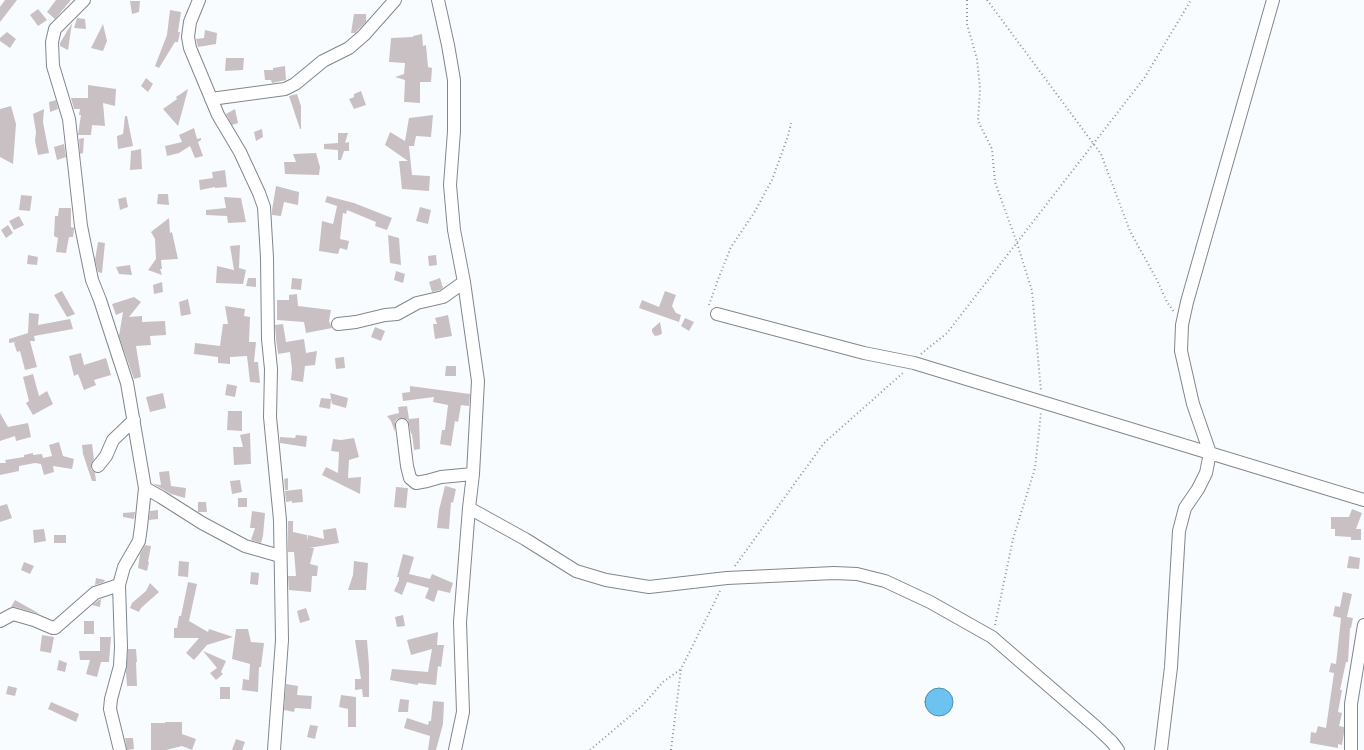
<!DOCTYPE html>
<style>
body{margin:0}
canvas{display:block;background:#f9fcff}
</style>
<canvas width="1364" height="750"></canvas>
<script>
const ctx = document.querySelector('canvas').getContext('2d');
ctx.lineJoin = 'round';
function paint(path, color) { ctx.fillStyle = color; ctx.fill(path, 'evenodd'); }
const poly = rows => new Path2D(rows.map(r => 'M' + r).join(''));
function trace(path, color, width, dash) { ctx.strokeStyle = color; ctx.lineWidth = width; ctx.lineCap = dash ? 'butt' : 'round'; ctx.setLineDash(dash || []); ctx.stroke(path); }
const water = poly([
 '925 702a14 14 0 1 1 28 0a14 14 0 1 1-28 0Z'
]);
const building = poly([
 [5,0,17,0,0,22,0,7],
 [56,0,71,0,55,19,47,12],
 [130,1,140,1,139,12,132,14],
 [38,9,47,20,38,26,30,15],
 [170,10,181,12,178,32,180,32,178,42,175,42,159,68,155,66,167,35],
 [354,14,366,14,366,22,355,33,351,33],
 [77,18,85,19,86,29,74,28],
 [72,23,68,50,60,46,60,43],
 [103,24,107,41,103,51,91,48],
 [205,30,217,33,216,44,198,47,196,39,204,38],
 [7,32,16,39,10,48,0,41,0,38],
 [422,34,423,46,426,45,428,67,432,68,431,82,420,82,420,103,404,102,405,80,395,77,404,74,405,63,389,62,391,38,413,37,413,36],
 [226,58,244,58,243,70,225,71],
 [285,66,286,80,272,83,271,80,265,80,264,70,273,70,273,68],
 [146,78,153,84,148,92,141,86],
 [88,85,116,89,115,106,103,103,105,126,92,125,91,135,78,135,81,115,79,115,80,109,74,109,71,98,88,98],
 [188,89,183,108,178,126,163,109,177,99,176,97],
 [361,91,366,105,354,109,349,99,354,97,354,94],
 [297,94,301,106,301,129,300,129,289,96],
 [56,100,58,109,50,112,49,102],
 [11,106,16,124,13,164,0,157,0,109],
 [44,109,43,122,49,153,38,155,35,141,36,132,33,114],
 [235,109,238,123,232,125,226,114],
 [433,115,431,137,416,136,414,146,409,146,412,175,430,176,429,191,402,189,399,161,408,161,385,145,390,132,405,141,409,118],
 [125,116,127,116,133,146,118,149,117,136,123,134],
 [194,128,197,139,201,138,201,140,198,142,203,156,195,158,190,146,179,153,167,156,165,146,182,142,179,135],
 [262,129,263,137,256,141,254,132],
 [338,133,348,133,345,143,349,142,349,151,344,151,341,160,338,160,338,150,324,149,324,144,338,143],
 [84,138,83,153,80,154,79,139],
 [64,144,66,157,57,160,54,147],
 [141,149,142,169,130,170,131,151],
 [316,153,320,167,319,175,285,174,284,162,296,162,293,154],
 [225,170,227,187,215,188,215,187,200,190,199,180,213,178,212,172],
 [276,186,299,192,298,205,284,202,281,216,272,215,272,210],
 [158,194,168,194,169,205,157,204],
 [21,195,32,196,30,211,19,210],
 [327,196,354,203,392,218,387,230,375,226,376,222,347,210,346,214,343,213,340,239,349,241,347,250,340,248,338,254,319,251,322,221,333,224,336,211,337,206,325,202],
 [126,197,128,207,120,210,118,199],
 [224,197,241,198,246,222,228,223,227,216,206,215,206,210,226,208],
 [420,207,431,210,428,224,416,221],
 [59,208,71,208,71,227,74,228,74,229,73,237,69,237,66,253,56,252,58,238,54,236,55,216,58,216],
 [19,216,24,225,14,230,9,221],
 [169,218,170,233,172,232,178,259,161,260,162,269,160,269,162,275,148,270,156,259,155,239,151,232],
 [8,225,13,233,6,238,1,230],
 [388,235,399,238,401,265,390,263],
 [98,242,105,243,102,273,98,272,95,260],
 [240,245,239,268,246,270,243,284,216,283,217,266,234,270,230,246],
 [28,255,38,257,37,265,27,264],
 [436,255,437,265,429,266,428,256],
 [130,265,132,275,119,274,116,267],
 [396,271,405,274,403,283,394,280],
 [248,278,256,278,256,287,246,286],
 [292,278,302,279,301,290,291,289],
 [440,278,443,288,440,290,432,292,429,282],
 [162,282,163,292,154,294,153,285],
 [62,291,75,314,67,317,54,295],
 [665,291,676,295,672,306,676,313,681,315,679,322,639,308,642,300,659,307],
 [297,294,298,306,331,310,329,321,332,328,306,333,304,322,277,320,277,300,289,300,289,295],
 [134,297,141,302,129,317,142,316,142,322,165,321,166,335,150,336,151,345,136,346,141,377,134,379,119,336,123,312,116,315,112,304],
 [188,299,191,314,181,316,179,302],
 [225,306,245,309,244,316,250,317,249,342,256,342,254,362,258,362,260,383,250,382,247,356,230,357,230,364,218,363,218,357,194,354,195,343,220,346,223,324,228,324],
 [29,313,39,314,38,325,70,319,73,329,34,336,35,341,30,341,37,367,25,370,20,351,17,352,14,343,16,342,9,343,9,339,28,333],
 [448,315,452,336,435,339,433,324,437,324,435,318],
 [685,318,694,322,689,331,681,326],
 [660,322,662,333,660,335,655,336,652,332,652,329],
 [283,324,286,342,304,339,306,353,317,351,315,365,305,366,303,382,291,380,292,369,290,352,278,354,276,339,275,325],
 [375,327,385,331,381,341,371,337],
 [81,353,84,365,106,358,111,375,94,380,96,385,84,390,78,374,74,376,69,356],
 [344,357,345,368,336,369,335,358],
 [446,366,456,366,456,376,445,376],
 [33,374,39,396,47,391,53,404,33,415,26,403,29,401,23,377],
 [227,384,237,386,235,397,225,395],
 [410,386,470,394,469,406,461,405,458,422,455,421,451,446,440,444,442,430,445,430,448,405,433,402,434,397,403,401,402,393,410,392],
 [163,393,166,408,150,412,146,397],
 [330,393,348,398,346,408,332,404],
 [321,398,331,399,330,409,319,407],
 [407,406,409,419,419,418,420,449,414,450,412,434,411,434,408,420,401,418,397,419,395,422,395,432,391,421,387,416,399,413,398,407],
 [228,411,242,411,242,431,227,430],
 [0,413,8,427,28,423,31,437,16,441,15,436,0,441],
 [250,433,251,464,234,465,233,447,243,447,240,435],
 [296,435,307,436,306,447,280,443,280,437,295,438],
 [354,438,359,457,349,460,348,478,361,477,360,494,322,475,326,467,338,473,339,452,331,451,333,439,341,440],
 [59,442,63,456,74,459,72,469,53,466,54,472,44,475,41,464,35,463,19,466,19,471,0,475,0,463,6,463,5,460,24,457,24,455,33,453,33,455,42,454,43,458,52,456,49,445],
 [92,444,94,459,91,465,91,469,95,473,96,481,92,481,83,454,82,445],
 [169,471,171,486,186,488,185,498,171,494,153,484,161,485,159,472],
 [288,478,288,490,285,490,284,479],
 [240,480,242,492,232,494,230,481],
 [445,486,456,489,453,503,451,502,449,529,437,528,439,510],
 [396,487,408,488,406,508,394,507],
 [302,489,303,502,292,503,292,501,286,502,285,491],
 [238,498,247,498,247,507,238,507],
 [198,502,206,502,207,512,198,512],
 [7,504,12,518,0,522,0,506],
 [1352,509,1362,513,1356,529,1361,529,1361,540,1351,540,1351,537,1335,536,1335,529,1331,529,1331,517,1349,517],
 [158,510,158,519,149,520,150,511],
 [252,511,265,513,263,536,261,543,251,540,255,528,250,528],
 [135,512,134,519,123,517,123,513],
 [288,521,293,521,293,532,307,535,307,541,308,535,324,539,323,530,336,528,339,543,309,548,314,548,310,564,318,566,317,576,312,576,311,592,289,590,288,576,296,576,294,552,288,552],
 [44,529,46,541,34,543,33,530],
 [54,535,66,535,66,543,54,543],
 [145,545,151,546,148,562,149,562,147,571,138,568,140,554],
 [403,554,414,557,409,574,430,579,432,574,453,583,450,593,438,590,434,602,425,598,429,588,407,582,402,595,394,591,399,580,399,577,397,577],
 [1349,556,1360,558,1359,569,1347,568],
 [179,561,189,562,188,577,178,576],
 [354,561,368,563,366,590,348,590,353,575],
 [24,562,34,566,30,574,21,570],
 [251,572,259,573,258,585,250,584],
 [96,578,105,580,104,582,95,585],
 [188,582,197,584,189,621,208,632,209,629,233,637,207,645,194,660,186,653,199,638,174,638,174,628,177,628,179,616,181,616],
 [150,583,159,592,141,608,139,612,130,608,132,603,146,591],
 [1343,592,1352,594,1347,617,1353,618,1351,628,1350,628,1348,662,1346,662,1340,690,1342,690,1338,712,1342,713,1339,726,1344,727,1344,733,1342,745,1338,744,1338,748,1310,743,1311,732,1316,733,1318,726,1326,728,1334,673,1329,672,1331,663,1336,664,1341,618,1333,616,1335,606,1340,607],
 [101,599,100,607,92,605,99,600],
 [15,600,40,614,15,607,11,607],
 [306,608,310,620,300,623,297,611],
 [403,615,405,626,397,627,395,617],
 [84,621,94,621,94,634,84,634],
 [236,629,248,629,251,642,264,643,261,667,259,667,258,692,242,690,243,679,249,680,250,664,232,659],
 [438,632,437,645,444,645,441,667,438,666,436,685,418,683,418,685,390,680,392,669,428,672,432,649,411,655,407,640],
 [42,635,54,637,51,653,40,651],
 [100,637,111,637,109,662,101,662,97,677,86,674,90,660,80,660,79,651,100,651],
 [355,640,367,640,369,665,369,697,363,697,362,689,355,690,355,679,361,679],
 [128,649,136,649,137,662,136,662,137,686,127,686,126,672],
 [203,651,226,661,221,672,223,674,216,680,210,673,217,668],
 [59,660,67,663,65,672,57,670],
 [286,684,298,686,297,695,312,696,311,709,295,708,294,712,284,710],
 [8,686,17,688,15,696,6,694],
 [220,687,230,687,230,699,220,699],
 [341,695,356,697,356,727,348,727,348,709,339,707],
 [400,699,409,700,408,712,398,712],
 [433,701,444,702,443,724,436,750,428,750,430,736,404,728,407,718,428,725,429,721,431,721],
 [51,702,79,714,76,722,48,709],
 [165,722,182,722,182,734,196,739,192,750,182,746,166,750,151,750,151,723,165,723],
 [310,725,318,726,315,739,307,737],
 [125,738,133,738,134,749,127,750],
 [236,739,245,742,242,750,232,750]
]);
const path = poly([
 [967,0,967,24,977,59,980,89,978,121,992,149,995,182,1017,243,1032,291,1041,391],
 [987,0,1101,154,1130,231,1157,280,1167,302,1174,312],
 [709,305,719,277,731,247,754,213,772,180,788,136,791,123],
 [921,354,947,333,1145,77,1191,0],
 [735,566,824,443,904,372],
 [995,625,1013,539,1035,468,1041,413],
 [590,750,642,706,663,682,681,669],
 [671,750,681,669,720,591]
]);
const street = poly([
 [84,0,55,29,52,42,53,66,69,119,81,226,92,280,100,300,127,383,145,488,141,527,139,541,124,567,119,585,121,647,120,666,111,699,110,709,120,750],
 [199,0,190,22,188,37,190,48,218,115,240,152,259,193,264,207,267,258,268,339,271,369,270,417,280,520,282,640,274,750],
 [438,0,448,45,454,80,454,131,450,185,454,230,464,282,478,381,473,474,469,508,460,622,463,712,455,750],
 [211,99,285,89,295,84,323,61,349,48,364,35,395,0],
 [717,314,864,353,914,363,1364,500],
 [338,324,356,322,385,315,397,314,417,303,443,297,464,282],
 [402,425,407,466,410,478,416,483,427,481,441,477,473,474],
 [98,466,106,456,113,440,134,420],
 [145,488,161,497,202,523,245,546,280,556],
 [469,508,525,539,576,571,606,580,649,587,727,578,834,573,857,574,885,581,930,602,992,637,1095,726,1112,742,1118,750],
 [0,621,13,614,34,620,53,628,55,628,95,593,119,585],
 [1161,750,1171,667,1179,531,1185,508,1198,489,1206,473,1210,453,1193,404,1181,351,1182,325,1187,302,1273,0],
 [1351,750,1351,704,1364,625]
]);
paint(water, '#6dc3f0');
trace(water, '#508dad', 1);
paint(building, '#c9c0c3');
trace(street, '#81878d', 14);
trace(path, '#919396', 2, [1, 3]);
trace(street, '#fff', 12);
</script>
